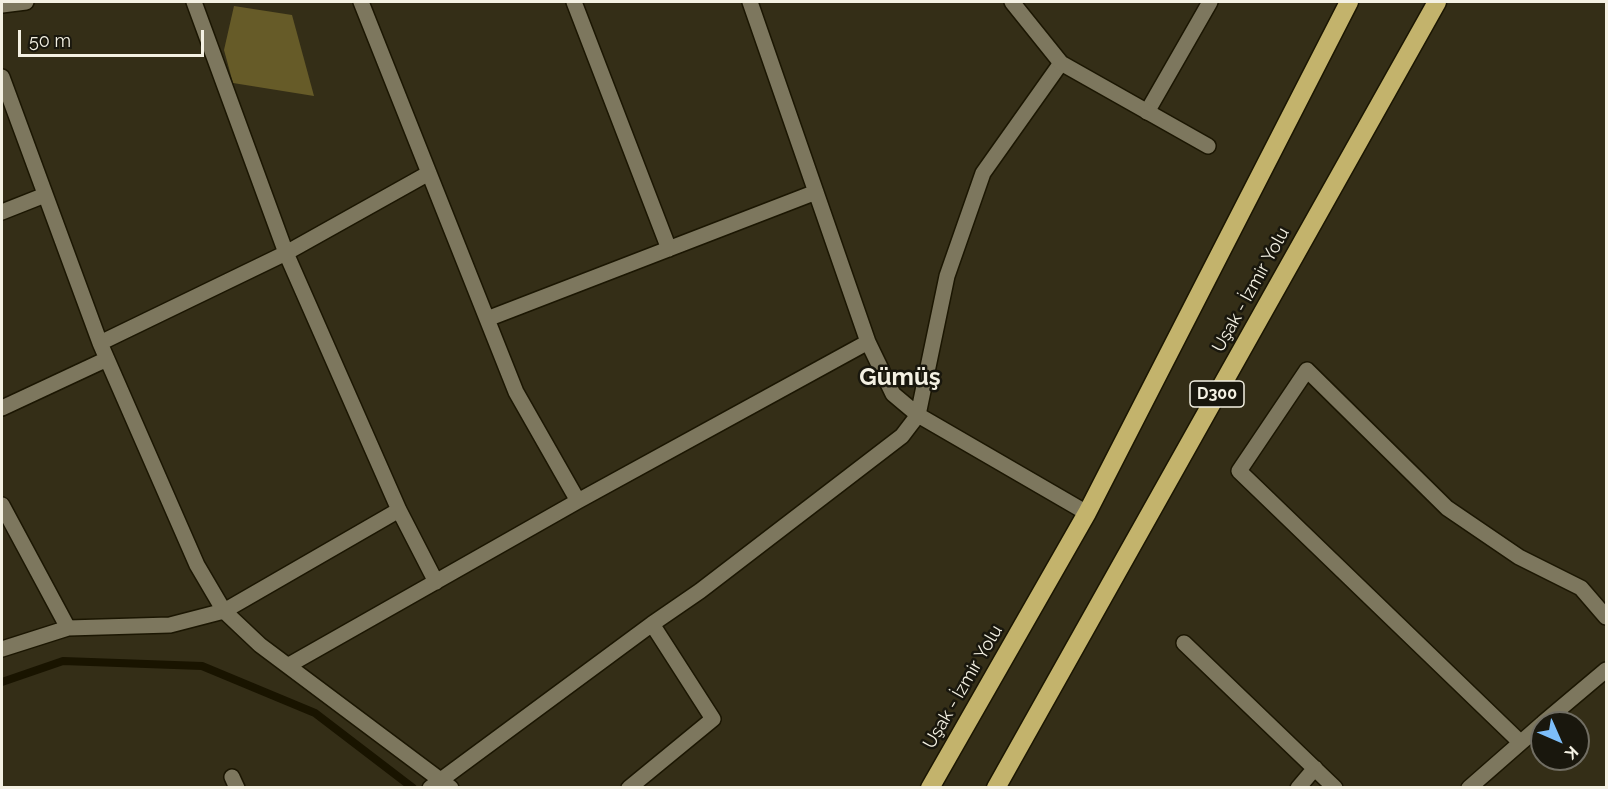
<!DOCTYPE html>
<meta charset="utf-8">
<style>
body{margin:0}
#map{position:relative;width:1608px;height:789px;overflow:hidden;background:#342e17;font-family:Raleway,sans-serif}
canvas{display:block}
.frame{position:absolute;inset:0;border:3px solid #f4f1e3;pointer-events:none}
.north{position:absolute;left:1530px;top:711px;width:60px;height:60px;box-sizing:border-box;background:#19170d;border:2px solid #716e63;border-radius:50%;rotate:135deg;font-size:16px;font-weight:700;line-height:24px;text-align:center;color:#f4f1e3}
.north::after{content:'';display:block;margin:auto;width:21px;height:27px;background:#7dbef9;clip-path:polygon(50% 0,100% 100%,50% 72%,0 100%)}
.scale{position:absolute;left:18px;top:30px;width:186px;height:27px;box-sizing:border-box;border:3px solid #f4f1e3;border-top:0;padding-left:8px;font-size:18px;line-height:21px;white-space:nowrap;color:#f4f1e3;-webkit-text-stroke:4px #19170d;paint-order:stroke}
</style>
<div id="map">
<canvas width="1608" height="789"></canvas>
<div class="frame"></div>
<div class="north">K</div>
<div class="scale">50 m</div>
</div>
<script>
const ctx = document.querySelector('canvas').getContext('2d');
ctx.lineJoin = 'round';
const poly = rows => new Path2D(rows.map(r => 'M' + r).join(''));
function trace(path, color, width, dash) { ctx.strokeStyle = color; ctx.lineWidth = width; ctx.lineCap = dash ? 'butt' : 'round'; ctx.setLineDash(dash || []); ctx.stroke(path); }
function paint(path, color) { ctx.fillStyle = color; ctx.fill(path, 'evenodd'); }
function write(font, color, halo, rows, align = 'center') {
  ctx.font = font + ' Raleway,sans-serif'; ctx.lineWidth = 5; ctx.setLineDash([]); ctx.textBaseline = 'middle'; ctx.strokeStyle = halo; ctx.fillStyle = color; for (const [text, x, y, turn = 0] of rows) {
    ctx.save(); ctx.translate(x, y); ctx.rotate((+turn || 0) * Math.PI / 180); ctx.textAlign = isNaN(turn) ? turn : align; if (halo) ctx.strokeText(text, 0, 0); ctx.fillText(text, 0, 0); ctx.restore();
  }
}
const stream = poly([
 [2,682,63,661,202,666,315,713,413,788]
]);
const building = poly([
 [234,6,292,15,314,96,233,83,224,50]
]);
const street = poly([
 [194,2,286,253,399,510,436,582],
 [361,2,516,392,578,501],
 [574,2,669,249],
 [750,2,868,342,893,394,918,415,1087,513],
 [2,77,100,343,197,565,224,611,260,645,451,788],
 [1147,112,1210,2],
 [2,212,45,195],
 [487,319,816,192],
 [100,343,286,253,429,173],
 [2,408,107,359],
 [2,505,68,628],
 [1184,643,1335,788],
 [2,649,68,628,170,625,224,611,399,510],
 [289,665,578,501,868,342],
 [1543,723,1606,670],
 [1520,742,1239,471,1307,370,1447,508,1519,557,1581,588,1606,617],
 [232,777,237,788],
 [430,788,652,624,700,591,902,436,918,415,947,276,983,173,1061,63],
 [629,788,713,719,652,624],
 [1298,788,1315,768],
 [1469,788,1542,724]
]);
const secondary = poly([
 [1012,2,1061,63,1208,146],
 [2,5,26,2]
]);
const highway = poly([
 [930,788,1087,513,1349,2],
 [996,788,1437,2]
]);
const shields = [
 [1217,394,54]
];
const shieldNames = [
 ["D300",1217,394]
];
const streetNames = [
 ["Uşak - İzmir Yolu",1251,290,-61],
 ["Uşak - İzmir Yolu",963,687,-60]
];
const districtNames = [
 ["Gümüş",900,378]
];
trace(stream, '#191400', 8);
paint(building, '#665b28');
trace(street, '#1b1602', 18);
trace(secondary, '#1b1602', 18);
trace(highway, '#1b1602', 21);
trace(street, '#7d775e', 15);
trace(secondary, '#7d775e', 15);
trace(highway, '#c3b36c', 18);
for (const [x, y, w] of shields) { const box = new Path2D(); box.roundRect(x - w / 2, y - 13, w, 26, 4.5); ctx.fillStyle = '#19170d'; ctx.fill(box); trace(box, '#f4f1e3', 1.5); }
write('bold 16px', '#f4f1e3', null, shieldNames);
write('18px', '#f4f1e3', '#19170d', streetNames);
write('bold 24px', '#f4f1e3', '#19170d', districtNames);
</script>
